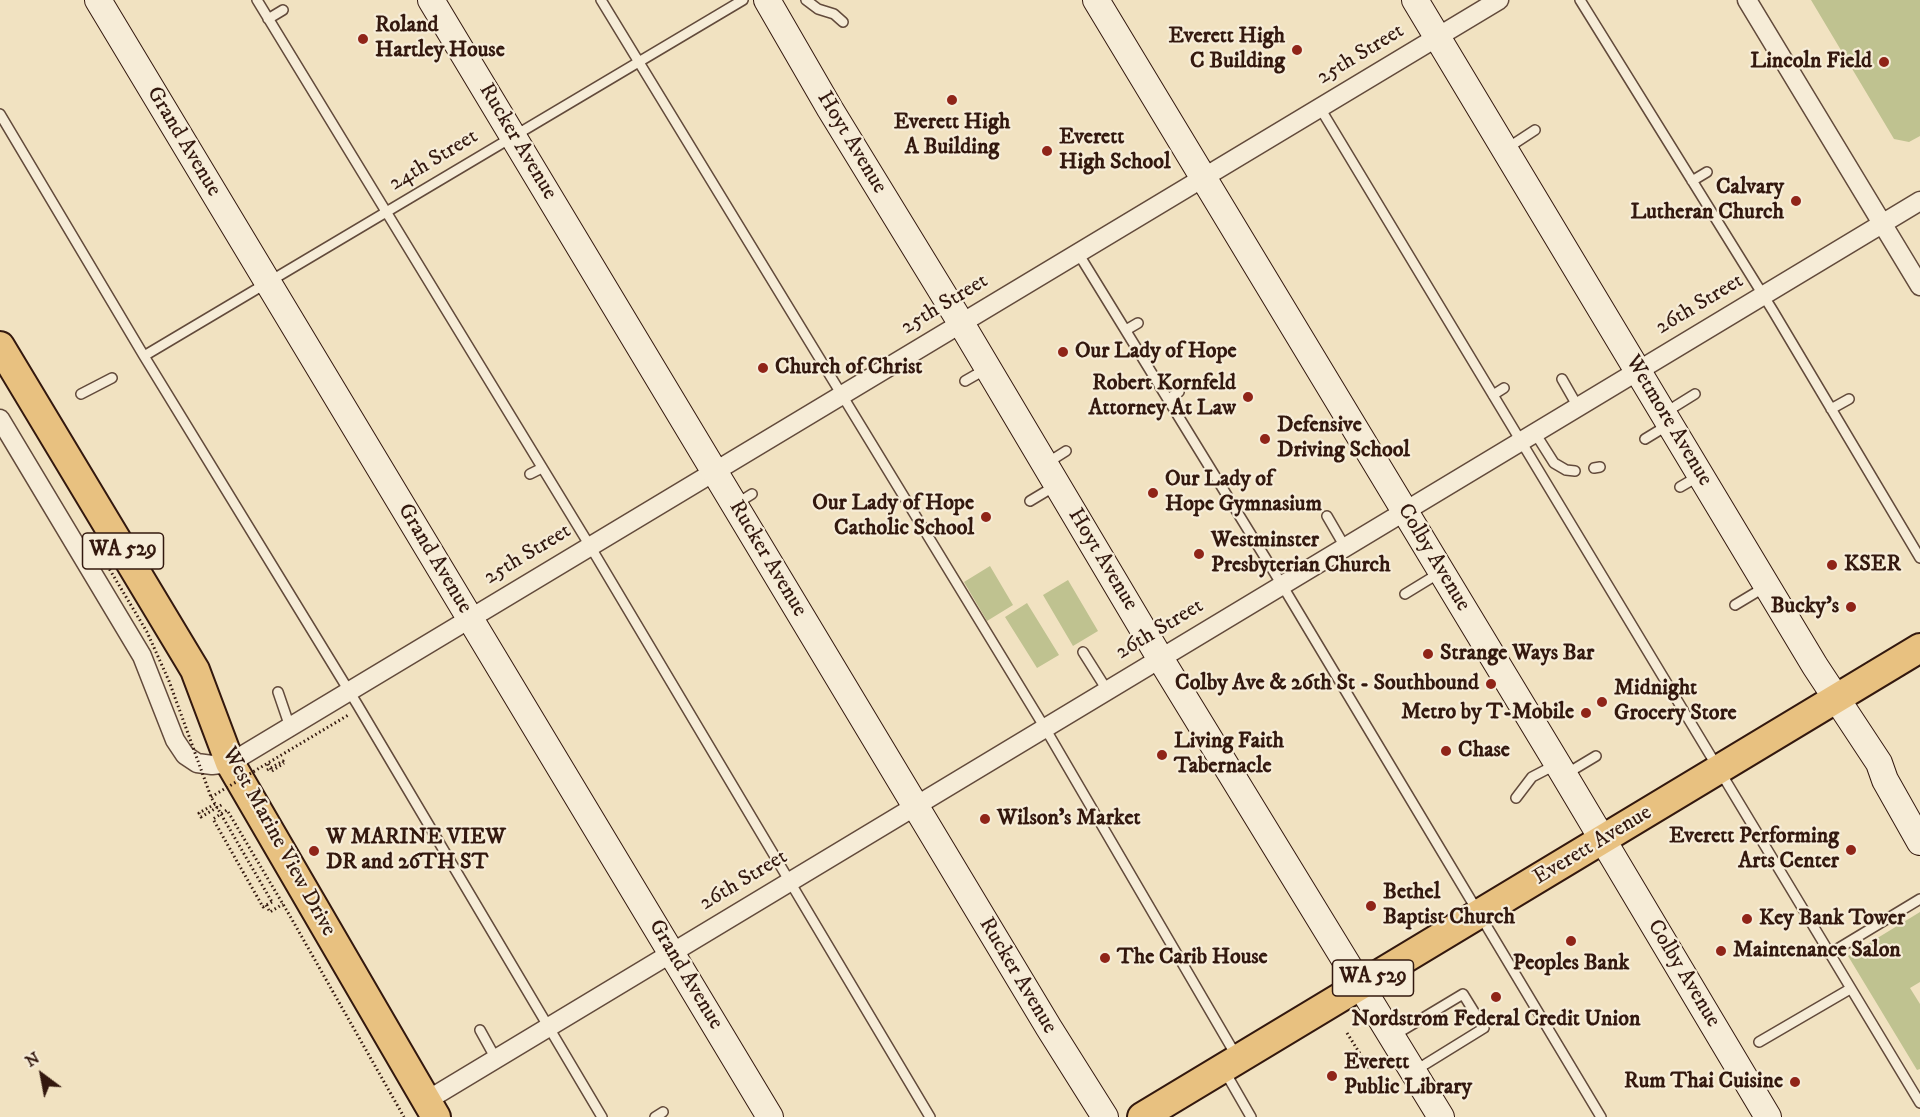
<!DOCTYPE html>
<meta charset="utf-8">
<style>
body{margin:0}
#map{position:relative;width:1920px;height:1117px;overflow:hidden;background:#f1e2c1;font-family:"IM FELL DW Pica",serif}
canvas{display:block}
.north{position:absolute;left:12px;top:1045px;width:60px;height:60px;-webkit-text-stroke:4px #f6ecd7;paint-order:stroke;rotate:328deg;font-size:16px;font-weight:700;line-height:24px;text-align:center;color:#33180e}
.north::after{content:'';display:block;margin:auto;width:21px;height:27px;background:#33180e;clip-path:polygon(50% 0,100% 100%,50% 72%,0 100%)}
</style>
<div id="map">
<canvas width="1920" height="1117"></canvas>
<div class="north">N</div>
</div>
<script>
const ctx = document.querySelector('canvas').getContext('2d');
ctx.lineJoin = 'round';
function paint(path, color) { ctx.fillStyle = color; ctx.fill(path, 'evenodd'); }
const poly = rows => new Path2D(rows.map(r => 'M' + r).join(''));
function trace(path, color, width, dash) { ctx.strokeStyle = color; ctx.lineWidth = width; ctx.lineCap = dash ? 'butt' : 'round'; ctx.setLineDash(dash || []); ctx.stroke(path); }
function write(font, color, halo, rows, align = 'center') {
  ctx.font = font + ' "IM FELL DW Pica",serif'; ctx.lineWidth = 4.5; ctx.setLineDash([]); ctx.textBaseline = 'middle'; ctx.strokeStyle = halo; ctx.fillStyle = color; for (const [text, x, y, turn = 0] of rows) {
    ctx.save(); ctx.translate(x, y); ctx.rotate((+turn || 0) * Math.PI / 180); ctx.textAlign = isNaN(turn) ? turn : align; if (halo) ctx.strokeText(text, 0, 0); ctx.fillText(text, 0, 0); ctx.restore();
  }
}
const green = poly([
 [1811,0,1920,0,1920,136,1909,142,1894,139],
 [990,566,1013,605,987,621,964,582],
 [1068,580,1098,631,1073,646,1043,595],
 [1027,603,1059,655,1037,668,1005,617],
 [1920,912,1920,982,1910,988,1920,1004,1920,1069,1917,1070,1848,956]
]);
const path = poly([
 [267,770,283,761,284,763],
 [272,771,284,763],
 [215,804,199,813,201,817,223,804],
 [272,902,263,907,213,819,227,810,290,916,404,1117],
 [266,905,270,912,283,904],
 [1347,1033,1369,1068]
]);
const lane = poly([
 [257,0,590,546,930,1117],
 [601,0,1045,728,1237,1057],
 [806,0,818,9,834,14,843,22],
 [1580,0,1773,311,1920,558],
 [268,19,283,10],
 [1320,108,1920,1103],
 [0,114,144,356,357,704,602,1117],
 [1506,149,1535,130],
 [1692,181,1707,172],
 [1078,253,1282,585,1601,1117],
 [1126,330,1138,323],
 [144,356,743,0],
 [1562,379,1578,407],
 [965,381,986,369],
 [81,394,112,378],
 [1493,395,1504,388],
 [1168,399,1179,392],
 [1831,409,1849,399],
 [1666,412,1695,394],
 [1535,433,1554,463,1566,470,1575,471],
 [1645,439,1668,425],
 [1047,463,1066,451],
 [1594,468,1600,467],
 [530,474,542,468],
 [1680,487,1699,476],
 [1030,501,1055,486],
 [736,504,752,494],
 [1327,516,1345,547],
 [1405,594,1441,572],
 [1735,605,1765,587],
 [1083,652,1107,690],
 [278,692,290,727],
 [1566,774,1596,756],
 [1516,798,1532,777,1557,764],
 [1829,954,1920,899],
 [480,1030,496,1059],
 [1393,1036,1463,994,1484,1028,1416,1070],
 [1759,1042,1850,989],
 [1224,1070,1251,1117],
 [655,1117,663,1112]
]);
const street = poly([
 [1747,0,1920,286],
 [0,419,142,656,175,740,185,755,197,763,212,765,230,763,1499,0],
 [426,1101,1920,201]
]);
const secondary = poly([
 [98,0,770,1117],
 [431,0,1049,1028,1105,1117],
 [767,0,830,109,961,323,1160,658,1441,1117],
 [1096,0,1557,763,1768,1117],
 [1415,0,1815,666,1879,763,1885,780,1920,842]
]);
const primary = poly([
 [0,346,195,670,230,763,436,1117],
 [1142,1117,1920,648]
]);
const pathBridge = poly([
 [98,550,147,632,169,681,211,797,272,902],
 [268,764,272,771],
 [211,797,350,714]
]);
const markers = [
 [363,39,6,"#8f2418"],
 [1297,50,6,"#8f2418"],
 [1884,62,6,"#8f2418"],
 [952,100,6,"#8f2418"],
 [1047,151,6,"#8f2418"],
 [1796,201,6,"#8f2418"],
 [1063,352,6,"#8f2418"],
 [763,368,6,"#8f2418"],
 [1248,397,6,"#8f2418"],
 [1265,439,6,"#8f2418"],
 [1153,493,6,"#8f2418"],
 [986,517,6,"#8f2418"],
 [1199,554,6,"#8f2418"],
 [1832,565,6,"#8f2418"],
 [1851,607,6,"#8f2418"],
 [1428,654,6,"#8f2418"],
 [1491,684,6,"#8f2418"],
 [1602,702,6,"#8f2418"],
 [1586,713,6,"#8f2418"],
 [1446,751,6,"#8f2418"],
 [1162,755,6,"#8f2418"],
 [985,819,6,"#8f2418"],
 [1851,850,6,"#8f2418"],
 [314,851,6,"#8f2418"],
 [1371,906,6,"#8f2418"],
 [1747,919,6,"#8f2418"],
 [1571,941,6,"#8f2418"],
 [1721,951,6,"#8f2418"],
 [1105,958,6,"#8f2418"],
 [1496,997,6,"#8f2418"],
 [1332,1076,6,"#8f2418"],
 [1795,1082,6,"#8f2418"]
];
const shields = [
 [123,551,81],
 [1373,978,81]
];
const shieldNames = [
 ["WA 529",123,551],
 ["WA 529",1373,978]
];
const poiNames = [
 ["Roland",375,26],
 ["Hartley House",375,51],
 ["Everett High",1285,37,"right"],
 ["C Building",1285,62,"right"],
 ["Lincoln Field",1872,62,"right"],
 ["Everett High",952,123,"center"],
 ["A Building",952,148,"center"],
 ["Everett",1059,138],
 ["High School",1059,163],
 ["Calvary",1784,188,"right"],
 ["Lutheran Church",1784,213,"right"],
 ["Our Lady of Hope",1075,352],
 ["Church of Christ",775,368],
 ["Robert Kornfeld",1236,384,"right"],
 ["Attorney At Law",1236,409,"right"],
 ["Defensive",1277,426],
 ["Driving School",1277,451],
 ["Our Lady of",1165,480],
 ["Hope Gymnasium",1165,505],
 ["Our Lady of Hope",974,504,"right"],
 ["Catholic School",974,529,"right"],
 ["Westminster",1211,541],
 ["Presbyterian Church",1211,566],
 ["KSER",1844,565],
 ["Bucky’s",1839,607,"right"],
 ["Strange Ways Bar",1440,654],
 ["Colby Ave & 26th St - Southbound",1479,684,"right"],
 ["Midnight",1614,689],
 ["Grocery Store",1614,714],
 ["Metro by T-Mobile",1574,713,"right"],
 ["Living Faith",1174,742],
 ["Tabernacle",1174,767],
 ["Chase",1458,751],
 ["Wilson’s Market",997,819],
 ["Everett Performing",1839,837,"right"],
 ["Arts Center",1839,862,"right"],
 ["W MARINE VIEW",326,838],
 ["DR and 26TH ST",326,863],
 ["Bethel",1383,893],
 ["Baptist Church",1383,918],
 ["Key Bank Tower",1759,919],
 ["Maintenance Salon",1733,951],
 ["The Carib House",1117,958],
 ["Peoples Bank",1571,964,"center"],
 ["Nordstrom Federal Credit Union",1496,1020,"center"],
 ["Everett",1344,1063],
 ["Public Library",1344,1088],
 ["Rum Thai Cuisine",1783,1082,"right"]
];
const streetNames = [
 ["25th Street",1361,55,-31],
 ["Grand Avenue",183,142,59],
 ["Rucker Avenue",517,142,59],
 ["Hoyt Avenue",851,143,59],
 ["24th Street",434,161,-31],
 ["25th Street",945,305,-31],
 ["26th Street",1700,305,-31],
 ["Wetmore Avenue",1668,421,59],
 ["25th Street",528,555,-31],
 ["Colby Avenue",1433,558,59],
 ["Grand Avenue",434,559,59],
 ["Rucker Avenue",767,559,59],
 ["Hoyt Avenue",1102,560,59],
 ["26th Street",1160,630,-31],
 ["West Marine View Drive",278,842,61],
 ["Everett Avenue",1593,846,-31],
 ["26th Street",744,881,-31],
 ["Colby Avenue",1683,974,59],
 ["Grand Avenue",685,975,59],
 ["Rucker Avenue",1017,976,59]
];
paint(green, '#bfc290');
trace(lane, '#624a3b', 12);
trace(street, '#624a3b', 21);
trace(secondary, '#33180e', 28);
trace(primary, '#33180e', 32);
trace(path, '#33180e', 3, [1.5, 3]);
trace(lane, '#f6ecd7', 9);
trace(street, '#f6ecd7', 18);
trace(secondary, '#f6ecd7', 26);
trace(primary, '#e8c180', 28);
trace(pathBridge, '#33180e', 3, [1.5, 3]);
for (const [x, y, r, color] of markers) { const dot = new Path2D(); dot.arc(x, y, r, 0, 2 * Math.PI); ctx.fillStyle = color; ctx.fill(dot); trace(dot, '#f6ecd7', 2); }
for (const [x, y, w] of shields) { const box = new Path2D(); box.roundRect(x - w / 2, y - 18, w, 36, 4.5); ctx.fillStyle = '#f6ecd7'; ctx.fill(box); trace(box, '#33180e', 1.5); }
write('bold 21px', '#33180e', null, shieldNames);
write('bold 22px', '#33180e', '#f6ecd7', poiNames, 'left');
write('22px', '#33180e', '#f6ecd7', streetNames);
</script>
